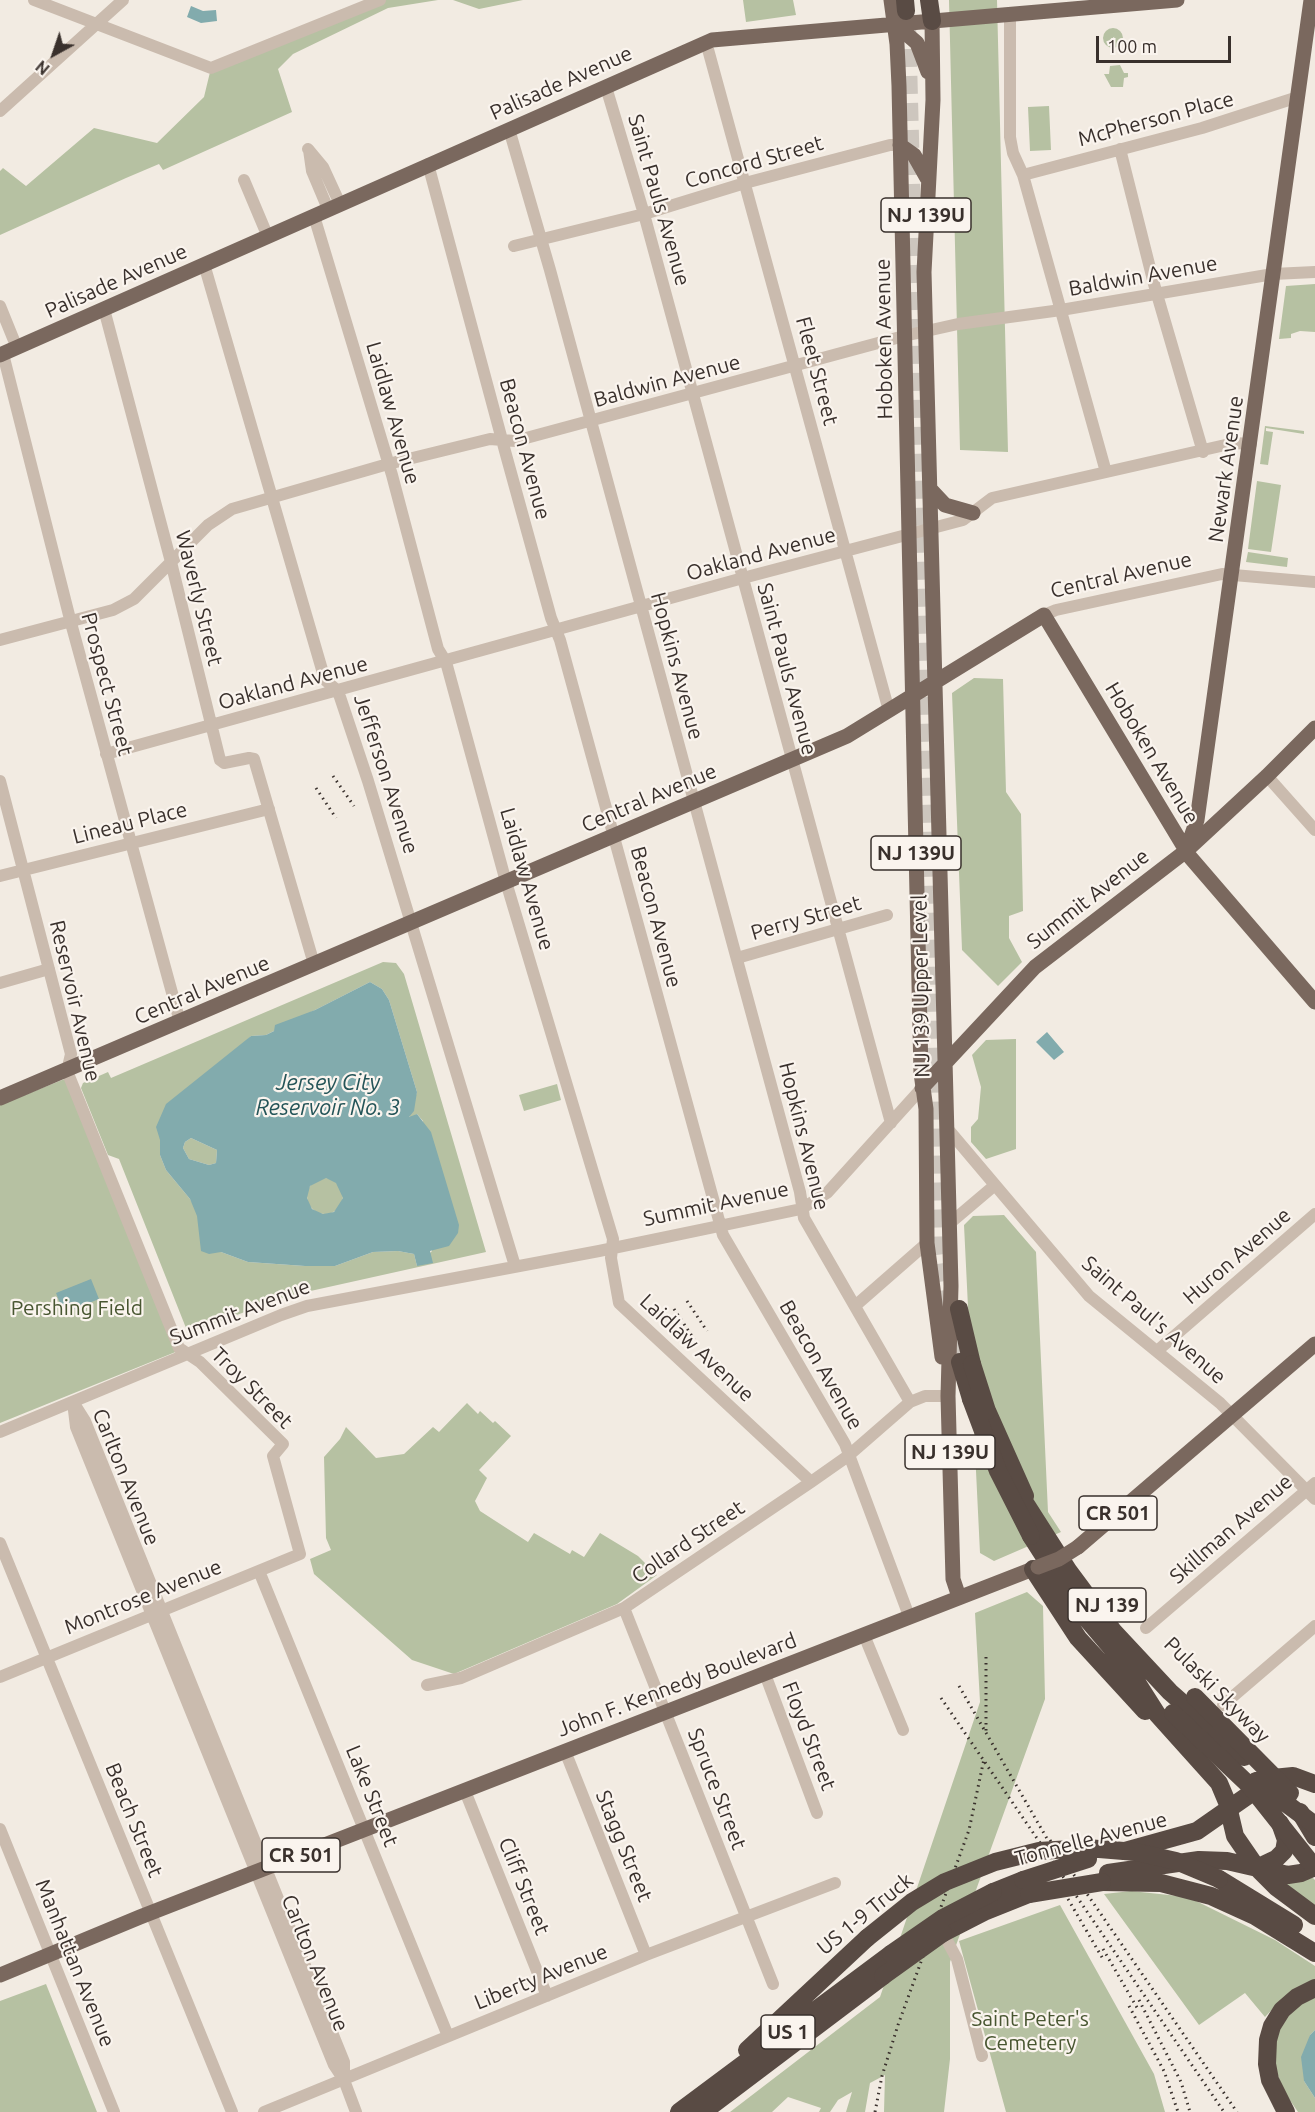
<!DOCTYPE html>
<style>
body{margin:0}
#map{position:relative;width:1315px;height:2112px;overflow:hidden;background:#f2ebe2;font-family:Ubuntu,sans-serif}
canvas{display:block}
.north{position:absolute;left:24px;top:24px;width:60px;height:60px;-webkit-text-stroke:4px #faf4ee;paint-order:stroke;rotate:220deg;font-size:16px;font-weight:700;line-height:24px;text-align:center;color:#39302c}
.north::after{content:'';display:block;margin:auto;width:21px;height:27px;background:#39302c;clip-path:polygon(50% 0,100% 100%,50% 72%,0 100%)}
.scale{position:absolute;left:1096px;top:36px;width:135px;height:27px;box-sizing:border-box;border:3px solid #39302c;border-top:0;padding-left:8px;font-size:18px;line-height:21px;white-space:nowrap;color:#39302c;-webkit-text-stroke:4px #faf4ee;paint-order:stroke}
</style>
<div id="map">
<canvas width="1315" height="2112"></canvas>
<div class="north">N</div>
<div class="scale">100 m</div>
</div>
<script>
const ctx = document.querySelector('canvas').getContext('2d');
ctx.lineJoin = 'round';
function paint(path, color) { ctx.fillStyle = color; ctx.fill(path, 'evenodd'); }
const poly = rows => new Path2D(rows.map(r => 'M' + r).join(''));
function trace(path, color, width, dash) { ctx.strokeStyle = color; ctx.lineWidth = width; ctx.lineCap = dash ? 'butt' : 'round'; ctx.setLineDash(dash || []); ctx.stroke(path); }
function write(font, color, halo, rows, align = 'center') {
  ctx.font = font + ' Ubuntu,sans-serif'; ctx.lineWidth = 4.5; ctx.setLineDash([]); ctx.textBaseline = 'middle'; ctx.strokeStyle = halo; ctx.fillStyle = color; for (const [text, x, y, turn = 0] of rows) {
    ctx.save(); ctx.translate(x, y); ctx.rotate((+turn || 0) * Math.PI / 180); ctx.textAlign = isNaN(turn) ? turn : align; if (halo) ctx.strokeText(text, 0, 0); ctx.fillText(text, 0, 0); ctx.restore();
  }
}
const green = poly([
 [379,0,438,0,388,8,293,54,278,69,292,112,163,170,159,164,126,178,0,235,0,171,3,168,26,186,94,128,157,143,204,97,211,68],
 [453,0,523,0,479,9],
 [743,0,793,0,796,15,746,22],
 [949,0,997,0,1008,452,960,450],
 '1103 38a10 10 0 1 1 20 0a10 10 0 1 1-20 0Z',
 [1120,65,1124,73,1128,73,1128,77,1124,78,1123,87,1111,87,1104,74,1109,74,1110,66],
 [1049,106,1051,150,1030,151,1028,107],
 [1315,284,1315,332,1300,331,1291,334,1291,338,1279,339,1286,286],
 [1265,426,1304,431,1304,434,1266,428,1266,431,1273,432,1268,465,1260,464],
 [1257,481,1281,485,1271,552,1248,549],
 [1248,552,1288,558,1287,567,1246,562],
 [974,678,1003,679,1006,792,1021,814,1023,911,1009,916,1009,938,1022,962,998,986,962,950,952,693],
 [383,962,396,963,404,974,486,1252,288,1296,188,1333,119,1159,108,1155,81,1088,83,1083,108,1072,111,1078],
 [370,982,382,989,389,1000,417,1092,409,1116,411,1118,417,1114,423,1121,432,1251,417,1266,414,1254,398,1251,373,1252,335,1266,305,1266,248,1262,221,1252,190,1199,166,1170,160,1155,160,1140,251,1036,266,1035],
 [1016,1039,1016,1149,986,1159,971,1142,971,1127,978,1119,981,1087,972,1055,986,1040],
 [67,1078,178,1351,0,1423,0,1105],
 [557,1084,561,1100,524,1111,519,1095],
 [191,1138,217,1150,216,1163,209,1165,189,1159,183,1148,185,1142],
 '307 1196a18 18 0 1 1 36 0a18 18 0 1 1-36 0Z',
 [1004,1215,1036,1252,1048,1512,1061,1532,994,1561,980,1553,964,1225,973,1216],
 [467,1403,478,1414,480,1411,493,1423,495,1421,511,1436,479,1470,487,1478,475,1501,480,1511,528,1542,534,1533,570,1554,572,1550,584,1557,600,1533,638,1556,657,1575,617,1604,454,1674,412,1660,314,1574,310,1559,331,1550,326,1538,324,1457,340,1439,346,1427,376,1458,404,1454,433,1427,439,1432],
 [1027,1592,1043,1606,1045,1699,950,1962,950,2059,944,2112,884,2112,885,2075,870,2083,865,2112,846,2112,852,2092,838,2100,830,2112,819,2112,821,2108,788,2097,772,2112,730,2112,880,1997,980,1702,975,1613],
 [1311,1876,1315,1880,1315,1910,1283,1883],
 [1131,1891,1188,1897,1275,1940,1315,1966,1315,1982,1282,1999,1265,2017,1245,1993,1199,2025,1104,1894],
 [1060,1905,1154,2074,1165,2112,1006,2112,959,1941],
 [46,1984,97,2112,0,2112,0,2001],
 [1315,1997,1315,2030,1310,2035,1304,2081,1315,2098,1315,2112,1298,2112,1283,2090,1272,2058,1277,2028,1298,2003]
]);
const water = poly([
 [191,6,203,11,216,10,217,21,201,23,187,17],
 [370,982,382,989,389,1000,417,1092,414,1111,409,1117,417,1114,431,1132,459,1225,458,1233,449,1246,430,1251,433,1263,417,1266,414,1254,398,1251,373,1252,335,1266,305,1266,248,1262,221,1252,209,1254,201,1251,197,1216,190,1199,166,1170,160,1155,160,1140,156,1127,166,1104,251,1036,266,1035,274,1031,275,1025,315,1010],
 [191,1138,217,1150,216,1163,209,1165,189,1159,183,1148,185,1142],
 [326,1178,336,1183,343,1198,334,1212,323,1214,312,1209,307,1198,310,1186],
 [1047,1032,1064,1052,1054,1060,1036,1042],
 [91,1279,99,1299,64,1313,56,1293],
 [1315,2030,1315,2098,1304,2081,1301,2057,1310,2035]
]);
const highwayTunnel = poly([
 [907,22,939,1251,946,1305,960,1362]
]);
const minor = poly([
 [34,0,211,68,380,0],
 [1010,14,1010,137,1013,153,1023,175,1106,472],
 [706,42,889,711],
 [606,87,644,214,891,1123],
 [0,111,123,0],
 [509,129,550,270,739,967,800,1192,804,1218,910,1402],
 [308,149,323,167,340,204],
 [1120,149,1154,284,1203,452],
 [309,150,312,171,328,209],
 [428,164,505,451,551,618,560,640,723,1235,845,1444,909,1616],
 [1023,175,1202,128,1298,97],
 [244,180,268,237],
 [314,216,392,475,438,649,446,662,506,882,613,1239,611,1258,619,1303,811,1482],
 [514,246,644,214,745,183,890,145,900,145],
 [204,264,325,680,338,691,368,781,515,1266],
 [0,306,17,348],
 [104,309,171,562,220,760,224,763,249,758,254,759,314,964],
 [3,354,71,623,180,1022],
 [1044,615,1056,610,1222,574,1315,582],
 [0,640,113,610,134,599,208,525,232,509,388,464,490,439,515,441,904,336,958,324,1061,310,1273,274,1315,272],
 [106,754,743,578,963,520,992,498,1234,443,1251,444],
 [1267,776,1315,830],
 [0,781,71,1054,67,1071,179,1348,200,1362,283,1444,273,1456,300,1554,0,1677],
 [0,876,269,809],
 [737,958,887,915],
 [0,983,49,969],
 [946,1127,1089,1296,1220,1403,1315,1499],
 [949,1224,995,1185],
 [855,1306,927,1243],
 [1157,1351,1315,1214],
 [0,1432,281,1315,307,1306,599,1251,801,1209,827,1193,922,1088],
 [0,1543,232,2112],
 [259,1571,448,2036],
 [624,1608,773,1984],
 [1146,1628,1315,1483],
 [864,1635,903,1730],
 [765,1674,817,1813],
 [427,1685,461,1678,624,1608,811,1482,848,1456,910,1402,925,1396,948,1396],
 [1223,1705,1315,1626],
 [565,1751,646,1955],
 [465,1791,547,1996],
 [0,1829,114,2112],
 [943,1933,957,1959,982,2056],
 [344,2080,344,2062,85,1421,73,1402,76,1427,334,2065,344,2080,356,2112],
 [264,2112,646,1955,835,1883]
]);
const major = poly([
 [891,0,897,44,899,86,921,1073,926,1109,927,1243,942,1357],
 [932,21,933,100,924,272,951,1286,948,1396,953,1579,959,1597],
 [895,24,917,43,928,72],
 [900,145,914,155,927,178],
 [0,355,712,40,1177,0],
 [930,489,945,505,973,513],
 [1186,851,1197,820,1311,0],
 [922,1088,1035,967,1186,851,1267,776,1315,728],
 [0,1098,847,736,1044,615,1190,857,1315,1002],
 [1078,1547,1315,1344],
 [0,1975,140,1917,1038,1567]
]);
const highway = poly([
 [905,0,906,11],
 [929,0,932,21],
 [959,1309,972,1364],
 [960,1362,971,1399],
 [988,1413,1025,1496],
 [1015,1487,1068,1570,1114,1632,1170,1692,1244,1757],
 [1031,1536,1075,1605,1137,1678],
 [1033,1569,1078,1638,1145,1711],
 [1129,1670,1157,1714,1219,1783,1227,1802,1235,1836,1257,1868,1276,1887,1315,1916],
 [1300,1812,1315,1837],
 [1125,1851,1197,1831,1273,1778,1293,1776,1315,1784],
 [1257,1868,1276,1859,1284,1851,1286,1840,1280,1823],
 [1108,1873,1199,1860,1227,1861,1288,1875,1301,1873,1315,1867],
 [1219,1879,1294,1925],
 [1102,1882,1161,1883,1211,1896,1255,1916,1315,1953],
 [993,1892,1023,1880],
 [943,1933,984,1912,1029,1894],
 [747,2050,867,1938],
 [679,2112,891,1954],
 [703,2112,883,1976],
 [1286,2112,1270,2080,1267,2064,1268,2040,1272,2026,1282,2010,1297,1997,1315,1988]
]);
const rail = poly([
 [333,776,354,806],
 [316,788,336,818],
 [687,1301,707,1331],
 [674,1309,694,1339],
 [986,1657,986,1732],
 [959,1686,1053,1849],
 [941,1698,1224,2112],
 [1050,1840,1237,2112],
 [1068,1899,1103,1959],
 [1103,1949,1139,2011],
 [1139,2000,1181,2082,1190,2112],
 [1129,2006,1164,2071,1178,2112],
 [875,2112,882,2076,898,2025,969,1830,984,1759]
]);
const majorBridge = poly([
 [1038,1567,1059,1559,1078,1547]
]);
const highwayBridge = poly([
 [972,1364,987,1411],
 [971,1399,998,1471,1031,1536],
 [1195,1697,1290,1793],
 [1173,1713,1250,1786,1315,1868],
 [1256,1781,1315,1825],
 [1023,1880,1088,1859],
 [1029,1894,1102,1882],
 [867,1938,912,1902,945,1882,995,1862,1039,1851,1087,1848,1136,1852,1176,1861,1219,1879],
 [891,1954,943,1918,993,1892],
 [883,1976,943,1933]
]);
const shields = [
 [926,215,90],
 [916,853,90],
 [950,1452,90],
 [1118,1513,78],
 [1107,1605,78],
 [301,1855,78],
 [788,2032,54]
];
const shieldNames = [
 ["NJ 139U",926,215],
 ["NJ 139U",916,853],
 ["NJ 139U",950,1452],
 ["CR 501",1118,1513],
 ["NJ 139",1107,1605],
 ["CR 501",301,1855],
 ["US 1",788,2032]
];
const streetNames = [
 ["Palisade Avenue",561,83,-24],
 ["McPherson Place",1156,119,-15],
 ["Concord Street",754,162,-16],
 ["Saint Pauls Avenue",659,200,74],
 ["Baldwin Avenue",1143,276,-10],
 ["Palisade Avenue",116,281,-24],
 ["Hoboken Avenue",884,339,-91],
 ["Fleet Street",817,371,75],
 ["Baldwin Avenue",667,381,-15],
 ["Laidlaw Avenue",393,413,74],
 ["Beacon Avenue",525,449,75],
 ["Newark Avenue",1226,469,-82],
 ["Oakland Avenue",761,554,-15],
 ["Central Avenue",1121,575,-13],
 ["Waverly Street",199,598,76],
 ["Hopkins Avenue",677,666,75],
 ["Saint Pauls Avenue",787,669,75],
 ["Oakland Avenue",293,683,-15],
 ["Prospect Street",107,684,75],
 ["Hoboken Avenue",1152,753,59],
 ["Jefferson Avenue",386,774,72],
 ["Central Avenue",649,798,-23],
 ["Lineau Place",130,823,-14],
 ["Laidlaw Avenue",527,879,74],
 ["Summit Avenue",1088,899,-38],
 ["Beacon Avenue",656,917,75],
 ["Perry Street",806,918,-16],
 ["NJ 139 Upper Level",921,986,-91],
 ["Central Avenue",202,990,-23],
 ["Reservoir Avenue",75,1001,77],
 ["Hopkins Avenue",804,1136,76],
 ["Summit Avenue",716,1204,-12],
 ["Huron Avenue",1237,1256,-41],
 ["Summit Avenue",240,1312,-21],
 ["Saint Paul's Avenue",1154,1320,41],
 ["Laidlaw Avenue",697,1348,43],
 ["Beacon Avenue",821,1365,60],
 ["Troy Street",252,1388,45],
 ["Carlton Avenue",126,1477,68],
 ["Skillman Avenue",1231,1529,-41],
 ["Collard Street",688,1542,-34],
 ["Montrose Avenue",143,1597,-22],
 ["John F. Kennedy Boulevard",677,1685,-21],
 ["Pulaski Skyway",1217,1690,45],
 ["Floyd Street",809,1736,69],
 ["Spruce Street",717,1789,69],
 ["Lake Street",372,1796,68],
 ["Beach Street",134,1820,68],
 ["Tonnelle Avenue",1091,1839,-15],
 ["Stagg Street",624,1846,68],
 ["Cliff Street",524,1886,68],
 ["US 1-9 Truck",865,1914,-39],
 ["Manhattan Avenue",75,1963,68],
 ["Carlton Avenue",315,1963,68],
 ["Liberty Avenue",541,1977,-22]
];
const parkNames = [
 ["Pershing Field",77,1308],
 ["Saint Peter's",1030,2019],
 ["Cemetery",1030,2043]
];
const waterNames = [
 ["Jersey City",328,1083],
 ["Reservoir No. 3",328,1108]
];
paint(green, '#b6c1a2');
paint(water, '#82abad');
trace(highwayTunnel, '#cdc6be', 18, [18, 9]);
trace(minor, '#cabbae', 12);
trace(major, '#7a685e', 15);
trace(highway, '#594b44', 18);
trace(rail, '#39302c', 3, [1.5, 4.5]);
trace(majorBridge, '#7a685e', 15);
trace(highwayBridge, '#594b44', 18);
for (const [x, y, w] of shields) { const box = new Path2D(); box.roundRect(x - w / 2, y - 17, w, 34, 4.5); ctx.fillStyle = '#faf4ee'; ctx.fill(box); trace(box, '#39302c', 1.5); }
write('bold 20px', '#39302c', null, shieldNames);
write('21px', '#39302c', '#faf4ee', streetNames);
write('21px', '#485631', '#faf4ee', parkNames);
write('italic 22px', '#245458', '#faf4ee', waterNames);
</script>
